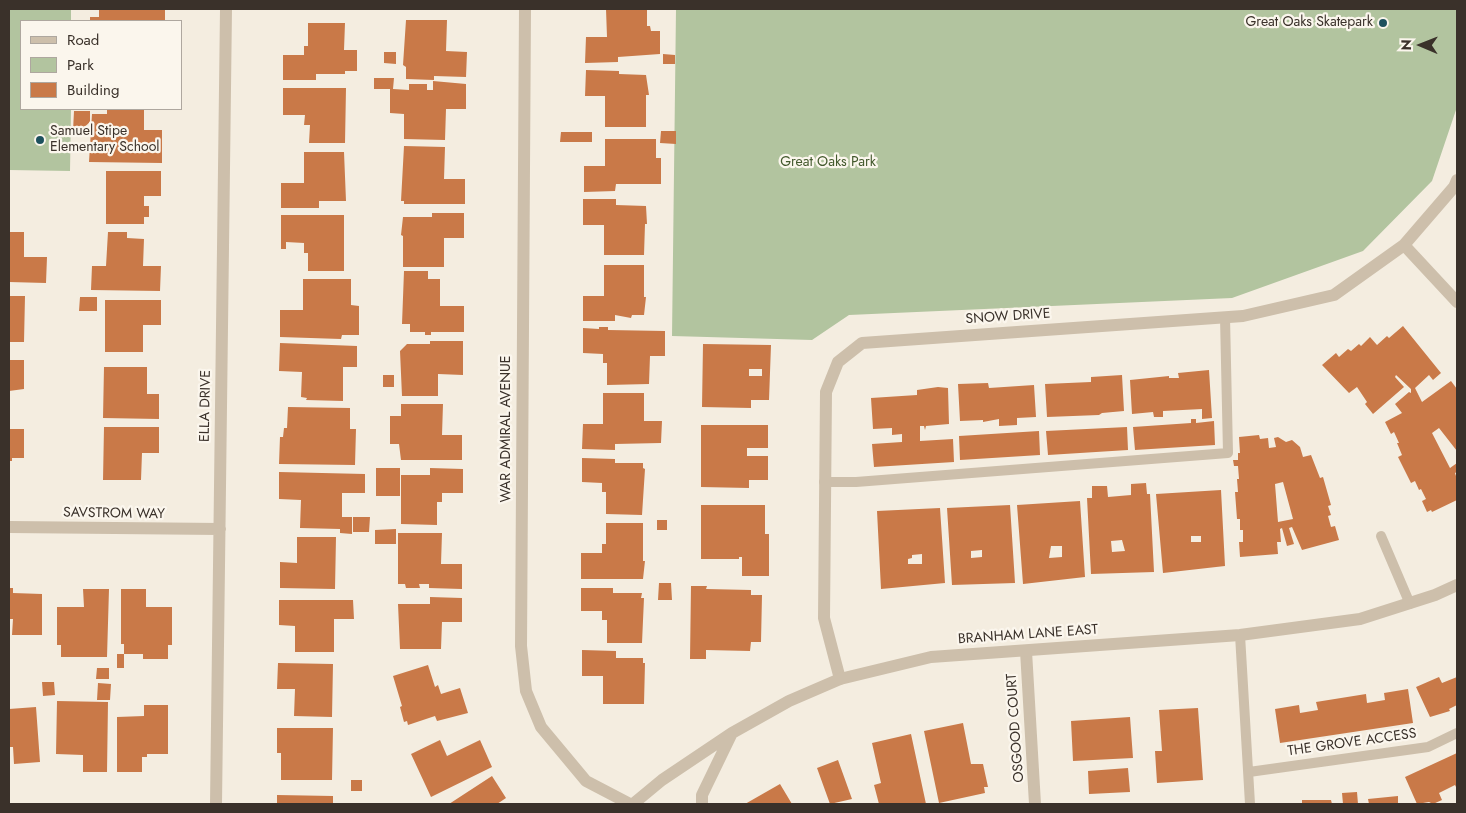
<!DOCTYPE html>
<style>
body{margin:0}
#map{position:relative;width:1466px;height:813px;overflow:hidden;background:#f4ede0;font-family:Jost,sans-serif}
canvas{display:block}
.frame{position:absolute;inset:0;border:10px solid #3a312a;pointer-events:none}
.legend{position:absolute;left:20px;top:20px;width:162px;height:90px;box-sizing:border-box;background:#fbf6ed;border:1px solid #aea79f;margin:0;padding:6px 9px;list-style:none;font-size:15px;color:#3a312a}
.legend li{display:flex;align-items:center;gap:10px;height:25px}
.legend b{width:25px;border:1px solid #aea79f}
.north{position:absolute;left:1396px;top:20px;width:50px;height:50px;-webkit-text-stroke:4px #fbf6ed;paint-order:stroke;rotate:271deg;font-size:14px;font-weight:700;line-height:20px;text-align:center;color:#3a312a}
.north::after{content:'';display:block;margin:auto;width:18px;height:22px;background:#3a312a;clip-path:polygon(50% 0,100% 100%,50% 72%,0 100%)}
</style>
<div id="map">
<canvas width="1466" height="813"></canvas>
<div class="frame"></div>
<ul class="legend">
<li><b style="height:6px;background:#cdbfab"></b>Road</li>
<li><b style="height:14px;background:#b2c49f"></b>Park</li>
<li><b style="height:14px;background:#c97948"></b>Building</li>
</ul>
<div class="north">N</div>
</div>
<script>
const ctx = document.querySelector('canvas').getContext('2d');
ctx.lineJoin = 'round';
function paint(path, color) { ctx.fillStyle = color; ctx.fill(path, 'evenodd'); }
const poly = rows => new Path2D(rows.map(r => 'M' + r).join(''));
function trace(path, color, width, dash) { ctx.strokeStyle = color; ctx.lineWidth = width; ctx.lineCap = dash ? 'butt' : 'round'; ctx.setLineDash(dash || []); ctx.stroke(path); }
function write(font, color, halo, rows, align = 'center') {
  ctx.font = font + ' Jost,sans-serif'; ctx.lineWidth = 4.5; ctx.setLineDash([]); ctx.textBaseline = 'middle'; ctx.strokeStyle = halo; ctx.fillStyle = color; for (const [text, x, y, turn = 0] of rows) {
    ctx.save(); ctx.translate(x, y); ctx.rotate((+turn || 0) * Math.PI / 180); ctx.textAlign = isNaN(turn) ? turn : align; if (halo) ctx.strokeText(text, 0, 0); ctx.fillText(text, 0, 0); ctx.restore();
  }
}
const green = poly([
 [9,9,71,9,71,21,21,21,21,109,71,109,70,171,9,170],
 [676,9,1457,9,1457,107,1432,181,1363,251,1232,298,849,315,812,340,672,336]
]);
const building = poly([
 [99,9,165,9,165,21,90,21,90,17,99,17],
 [606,9,647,9,647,26,650,26,651,31,660,31,660,54,618,57,618,62,585,63,586,37,607,37],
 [406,20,447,20,446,51,467,52,466,77,434,76,434,80,406,79,406,67,403,65],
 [308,23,345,23,344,50,357,50,357,71,345,71,345,74,316,74,316,80,283,80,283,55,304,55,304,46,308,46],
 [384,52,396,52,396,64,384,63],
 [663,54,675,55,675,64,663,64],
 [586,70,619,71,619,74,646,75,649,95,646,95,646,127,605,127,605,96,585,96],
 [374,78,394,78,393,89,409,90,409,84,427,84,427,90,433,90,433,81,466,84,466,109,446,109,445,140,404,139,404,114,390,113,390,89,374,89],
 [283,88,346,88,345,143,309,143,310,125,304,125,305,115,283,115],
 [123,109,142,109,144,110,144,130,162,130,162,163,89,162,92,114,107,114,107,110],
 [74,111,90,111,90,122,80,131,73,131],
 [661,131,676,131,676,144,660,143],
 [561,132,592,132,592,142,560,142],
 [605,139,656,139,656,158,661,158,661,184,616,184,615,191,584,192,584,166,605,166],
 [404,146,445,147,444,179,465,179,465,204,404,204,404,201,401,201],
 [304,152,344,152,346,201,319,201,319,208,281,208,281,183,304,183],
 [106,171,161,171,161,196,144,196,144,206,149,206,149,217,144,217,144,224,106,224],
 [583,199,616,199,616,205,646,206,647,224,645,224,644,255,604,255,604,225,583,225],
 [432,213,464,213,464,238,444,238,444,267,403,267,403,236,401,235,403,217,432,217],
 [281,215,344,215,344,271,308,271,308,253,304,253,304,243,286,242,286,249,281,249],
 [9,232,24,232,24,257,47,257,46,283,9,282],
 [108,232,127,232,127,238,144,239,143,266,161,266,160,291,91,290,92,266,106,266],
 [604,265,644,265,644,297,646,297,644,315,632,315,631,318,615,315,615,321,583,321,583,296,604,296],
 [404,271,428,271,428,279,440,279,440,306,464,306,464,332,431,332,431,335,425,335,425,332,410,332,410,324,402,324],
 [303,279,351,279,351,305,359,306,359,335,342,335,341,339,280,337,280,310,303,310],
 [9,296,25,296,24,342,9,342],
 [80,297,97,297,97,311,79,311],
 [105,300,161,300,161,325,143,325,143,352,105,352],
 [1403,326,1441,373,1433,380,1429,375,1415,388,1422,402,1451,381,1457,389,1457,451,1439,428,1432,433,1450,468,1457,463,1457,472,1455,473,1457,479,1457,500,1432,512,1431,510,1427,512,1422,501,1426,499,1421,489,1419,490,1415,481,1411,483,1398,457,1402,455,1397,443,1399,443,1394,432,1391,434,1385,422,1402,413,1395,404,1409,392,1411,393,1411,389,1396,375,1395,377,1404,387,1373,414,1365,404,1367,402,1357,387,1349,393,1322,365,1336,353,1339,357,1348,349,1351,351,1359,344,1361,346,1370,337,1377,345,1387,336,1389,338],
 [599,327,608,327,608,330,665,331,665,356,650,356,649,384,607,385,607,363,603,363,603,354,583,353,583,328,599,329],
 [430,341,463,341,463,375,438,374,438,396,402,396,400,351,407,344,430,344],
 [280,343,357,346,357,367,343,367,343,401,306,400,307,398,301,397,302,372,279,371],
 [703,344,771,345,769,400,751,400,751,408,702,407],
 [749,369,762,369,762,376,749,376],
 [9,360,24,360,24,389,9,391],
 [104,367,147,367,147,394,159,394,159,419,103,418],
 [1209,370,1212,418,1202,419,1202,409,1163,411,1163,417,1154,417,1153,412,1132,414,1130,380,1169,376,1169,378,1179,378,1178,373],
 [383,375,394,375,394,387,383,387],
 [1122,375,1124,411,1102,413,1099,415,1047,417,1045,384,1091,382,1091,377],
 [988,383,989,388,1034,385,1036,417,1017,418,1017,425,999,426,999,419,983,422,983,420,960,421,958,384],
 [938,387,948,388,949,424,926,426,925,430,924,426,920,426,920,441,953,439,954,462,874,467,872,444,902,442,902,434,892,435,892,428,873,429,871,398,917,395,917,390],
 [603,393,644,393,644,421,662,421,661,443,615,444,615,450,582,449,583,424,603,424],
 [401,404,443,404,442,435,462,435,462,460,401,460,399,444,390,444,390,416,401,416],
 [288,407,350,408,350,429,356,429,355,465,279,464,280,437,283,437,284,428,287,428],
 [1191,419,1196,419,1196,423,1214,421,1215,445,1135,450,1133,427,1191,423],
 [701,425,768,425,768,448,747,448,747,456,768,456,768,480,749,480,749,488,701,487],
 [104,427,159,427,159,453,142,453,141,480,103,480],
 [1127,427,1128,450,1048,455,1046,431],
 [9,429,24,429,24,458,12,458,12,461,9,461],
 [1039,431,1040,455,960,460,959,436],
 [1259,435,1260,439,1268,438,1269,448,1276,447,1274,438,1278,437,1286,442,1292,440,1300,447,1303,457,1311,455,1320,478,1323,477,1331,505,1328,506,1331,515,1328,516,1331,527,1335,526,1339,540,1302,550,1292,527,1289,528,1294,544,1287,546,1282,528,1280,529,1281,542,1277,542,1278,554,1240,557,1239,542,1243,542,1243,530,1240,530,1240,519,1237,519,1235,492,1238,492,1237,479,1239,479,1238,466,1234,466,1233,460,1238,460,1238,453,1240,453,1239,437],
 [1283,482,1293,519,1278,522,1275,484],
 [582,458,615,459,615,463,643,463,643,468,645,469,642,515,606,514,606,492,602,492,602,483,582,482],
 [376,468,400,468,400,496,376,496],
 [430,468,463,469,463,493,442,493,442,502,437,502,437,525,401,524,401,475,430,475],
 [279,472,365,474,365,493,342,493,342,517,352,517,352,534,340,533,340,529,300,528,301,500,279,499],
 [1146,483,1147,494,1150,494,1154,572,1091,574,1087,498,1092,498,1092,486,1107,486,1108,497,1131,495,1131,484],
 [1122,540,1125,551,1112,552,1111,541],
 [1221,490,1225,566,1163,573,1156,494],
 [1191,536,1201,536,1201,542,1191,542],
 [1080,501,1085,577,1023,584,1017,505],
 [1051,546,1062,546,1062,557,1049,558],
 [701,505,765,505,765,534,769,534,769,576,742,576,742,557,739,557,739,559,701,559],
 [1010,505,1015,583,952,585,947,508],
 [982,550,982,557,971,558,971,551],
 [940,508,945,583,881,589,877,511],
 [922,554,922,564,908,564,908,559,912,558,912,555],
 [353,517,370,517,369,532,353,532],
 [657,520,667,520,667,530,657,530],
 [606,523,643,523,643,561,645,561,643,579,581,579,581,553,602,553,602,544,606,544],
 [396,529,396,544,375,544,375,530],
 [398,533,442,533,441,564,462,564,462,589,429,588,429,584,419,584,420,588,406,588,405,584,398,584],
 [297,537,336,537,335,589,280,588,280,562,297,563],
 [659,583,671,583,672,600,658,600],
 [691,586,707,586,706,589,751,590,751,595,762,595,761,642,751,642,750,651,706,650,706,659,690,659],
 [9,588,13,588,13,593,42,594,42,635,12,635,13,619,9,619],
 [581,588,613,588,613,593,642,593,641,598,644,598,642,643,607,643,607,620,602,620,602,611,581,611],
 [83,589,109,589,107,657,61,657,61,645,57,645,57,607,84,607],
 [121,589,146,589,146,607,172,607,172,645,168,645,168,659,143,659,143,654,124,654,124,644,121,644],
 [430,597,462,598,462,622,442,622,441,649,400,649,398,604,430,604],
 [279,600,353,600,354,619,334,619,334,652,295,652,295,626,279,625],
 [582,650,616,651,616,658,643,658,643,663,645,663,644,704,603,704,603,676,582,676],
 [117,654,124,654,124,668,117,668],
 [278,663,333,664,332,717,294,716,295,689,277,689],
 [428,665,435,687,438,685,441,694,460,688,468,713,437,721,435,716,408,725,407,721,404,722,400,707,402,706,393,676],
 [97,668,109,668,109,679,96,679],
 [1439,677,1442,683,1457,677,1457,705,1449,709,1450,711,1430,717,1416,687],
 [42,682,54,682,55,695,43,696],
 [98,683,111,684,110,700,97,700],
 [1408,689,1413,723,1280,743,1275,709,1299,705,1300,713,1318,710,1316,702,1366,694,1367,703,1385,700,1384,693],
 [57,701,108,702,107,772,83,772,83,755,56,754],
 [144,705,168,705,168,754,147,754,147,757,142,757,142,772,117,772,117,717,144,716],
 [36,707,40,762,14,764,13,747,9,747,9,709],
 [1198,708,1203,780,1157,783,1155,751,1162,751,1159,710],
 [1130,717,1133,758,1073,761,1071,721],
 [963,723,971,764,983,764,988,787,984,787,985,793,939,803,924,731],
 [277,728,333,728,332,780,281,780,281,753,277,753],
 [911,734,926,804,879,804,874,785,881,783,872,743],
 [440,740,447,756,480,740,492,767,431,797,411,754],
 [1457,753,1457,789,1455,785,1439,793,1442,800,1433,804,1429,802,1417,804,1405,777],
 [838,760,852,799,830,804,817,768],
 [1128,768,1130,792,1089,794,1088,771],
 [492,776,506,798,497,804,449,804],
 [351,780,362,780,362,791,351,791],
 [780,784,792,804,745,804],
 [1357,792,1358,804,1343,804,1342,793],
 [277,795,333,796,333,804,277,804],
 [1398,796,1398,804,1369,804,1368,799],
 [1302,800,1331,800,1332,804,1302,804]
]);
const service = poly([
 [824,482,856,482,1228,453,1225,317],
 [1381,536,1410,604],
 [1240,635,1250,804],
 [1249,772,1428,747,1457,733]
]);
const minor = poly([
 [525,9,521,646,526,691,541,727,586,781,630,804],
 [1404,245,1457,302],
 [9,527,220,529],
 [1026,651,1035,804],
 [840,679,824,618,826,392,838,362,862,343,1243,316,1334,295,1404,245,1454,187,1457,180],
 [216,804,226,9]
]);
const tertiary = poly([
 [633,804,662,780,732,733,789,701,840,679,931,657,1240,635,1360,619,1435,595,1457,585],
 [702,804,702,795,732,733]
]);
const markers = [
 [1383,23,5,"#1e515e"],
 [40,140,5,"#1e515e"]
];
const poiNames = [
 ["Great Oaks Skatepark",1373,23],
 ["Samuel Stipe",50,132,"left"],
 ["Elementary School",50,148,"left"]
];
const parkNames = [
 ["Great Oaks Park",828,163]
];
const streetNames = [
 ["SNOW DRIVE",1008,317,-4],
 ["ELLA DRIVE",206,406,-89],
 ["WAR ADMIRAL AVENUE",507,429,-90],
 ["SAVSTROM WAY",114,514,1],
 ["BRANHAM LANE EAST",1028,635,-4],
 ["OSGOOD COURT",1016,728,-94],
 ["THE GROVE ACCESS",1352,743,-8]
];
paint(green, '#b2c49f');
paint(building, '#c97948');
trace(service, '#cdbfab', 10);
trace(minor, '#cdbfab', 12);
trace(tertiary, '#cdbfab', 12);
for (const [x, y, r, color] of markers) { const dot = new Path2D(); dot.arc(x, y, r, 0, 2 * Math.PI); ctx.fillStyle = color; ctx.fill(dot); trace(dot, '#fbf6ed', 2); }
write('14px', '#3a312a', '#fbf6ed', poiNames, 'right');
write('14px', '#43592d', '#fbf6ed', parkNames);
write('14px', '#3a312a', '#fbf6ed', streetNames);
</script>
